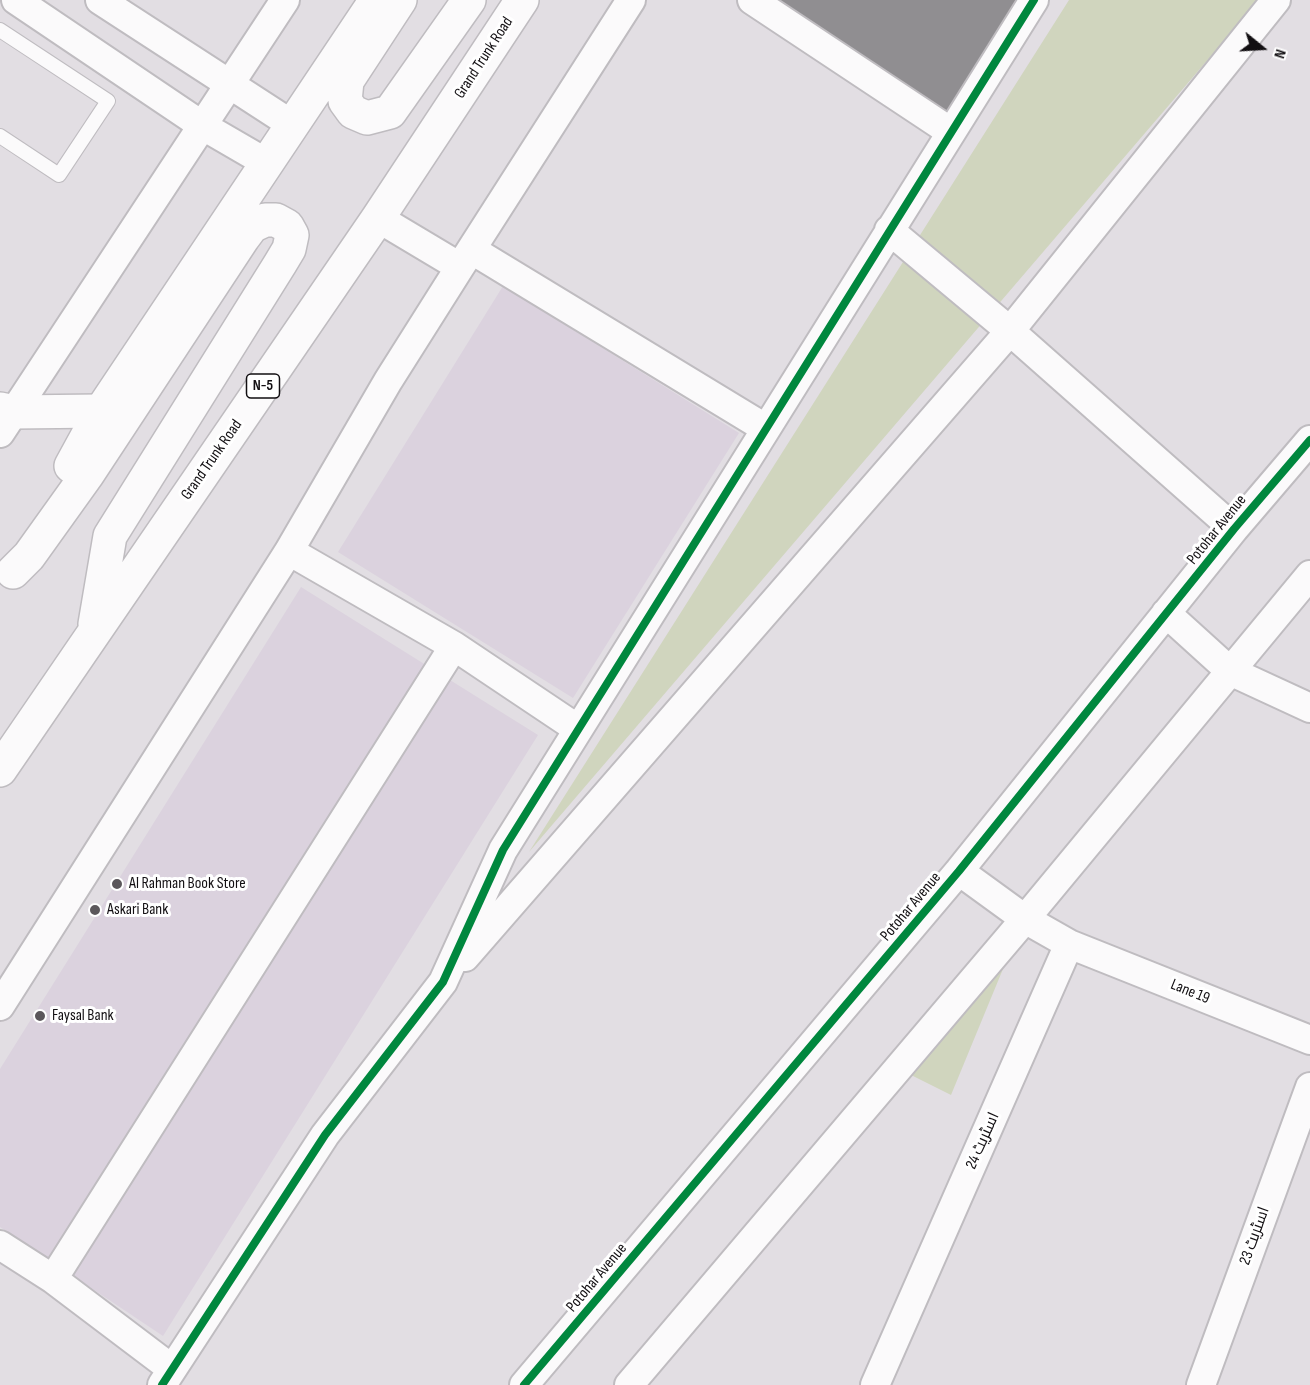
<!DOCTYPE html>
<meta charset="utf-8">
<style>
body{margin:0}
#map{position:relative;width:1310px;height:1385px;overflow:hidden;background:#e2dee3;font-family:"Sofia Sans Condensed",sans-serif}
canvas{display:block}
.north{position:absolute;left:1232px;top:18px;width:60px;height:60px;-webkit-text-stroke:4px #fff;paint-order:stroke;rotate:108deg;font-size:16px;font-weight:700;line-height:24px;text-align:center;color:#120f12}
.north::after{content:'';display:block;margin:auto;width:21px;height:27px;background:#120f12;clip-path:polygon(50% 0,100% 100%,50% 72%,0 100%)}
</style>
<div id="map">
<canvas width="1310" height="1385"></canvas>
<div class="north">N</div>
</div>
<script>
const ctx = document.querySelector('canvas').getContext('2d');
ctx.lineJoin = 'round';
function paint(path, color) { ctx.fillStyle = color; ctx.fill(path, 'evenodd'); }
const poly = rows => new Path2D(rows.map(r => 'M' + r).join(''));
function trace(path, color, width, dash) { ctx.strokeStyle = color; ctx.lineWidth = width; ctx.lineCap = dash ? 'butt' : 'round'; ctx.setLineDash(dash || []); ctx.stroke(path); }
function write(font, color, halo, rows, align = 'center') {
  ctx.font = font + ' "Sofia Sans Condensed",Cairo,sans-serif'; ctx.lineWidth = 6; ctx.setLineDash([]); ctx.textBaseline = 'middle'; ctx.strokeStyle = halo; ctx.fillStyle = color; for (const [text, x, y, turn = 0] of rows) {
    ctx.save(); ctx.translate(x, y); ctx.rotate((+turn || 0) * Math.PI / 180); ctx.textAlign = isNaN(turn) ? turn : align; if (halo) ctx.strokeText(text, 0, 0); ctx.fillText(text, 0, 0); ctx.restore();
  }
}
const commercial = poly([
 [503,286,739,433,573,698,338,552],
 [301,587,538,735,163,1336,0,1227,0,1069]
]);
const green = poly([
 [1069,0,1259,0,529,852],
 [1017,935,951,1095,899,1069]
]);
const building = poly([
 [767,0,1021,0,950,114]
]);
const lane = poly([
 [0,30,108,101,59,175,0,136]
]);
const street = poly([
 [16,0,203,126,265,162],
 [100,0,291,124],
 [752,0,951,132],
 [378,218,460,267],
 [889,230,1010,331,1234,529],
 [472,250,765,428],
 [0,433,285,0],
 [289,551,454,646,578,729],
 [1166,613,1230,671,1310,708],
 [1069,944,1310,1040],
 [465,957,1010,331,1276,0],
 [0,1006,289,551,388,381,460,267,631,0],
 [0,1245,53,1279,172,1369],
 [53,1279,454,646],
 [162,1385,325,1135,443,982,503,850,1034,0],
 [524,1385,959,871,1234,529,1310,440],
 [629,1385,1025,919,1310,575],
 [875,1385,1069,944,1025,919,959,871],
 [1201,1385,1310,1087]
]);
const secondary = poly([
 [0,409,14,412,101,411]
]);
const highway = poly([
 [400,0,347,81,345,101,353,112,367,118,390,112,469,0],
 [71,466,101,411,376,0],
 [13,572,29,556,87,475,243,238,252,226,265,220,276,220,287,226,292,235,289,249,280,264,110,536,95,624],
 [0,770,378,218,522,0]
]);
const cycleway = poly([
 [162,1385,325,1135,443,982,503,850,1034,0],
 [524,1385,959,871,1234,529,1310,440]
]);
const markers = [
 [117,884,6,"#5b575b"],
 [95,910,6,"#5b575b"],
 [40,1016,6,"#5b575b"]
];
const shields = [
 [263,386,33]
];
const shieldNames = [
 ["N-5",263,386]
];
const streetNames = [
 ["Grand Trunk Road",484,58,-57],
 ["Grand Trunk Road",212,460,-55],
 ["Potohar Avenue",1217,530,-51],
 ["Potohar Avenue",911,907,-50],
 ["Lane 19",1190,992,22],
 ["اسٹریٹ 24",983,1141,-66],
 ["اسٹریٹ 23",1255,1236,-70],
 ["Potohar Avenue",597,1278,-50]
];
const poiNames = [
 ["Al Rahman Book Store",129,884],
 ["Askari Bank",107,910],
 ["Faysal Bank",52,1016]
];
paint(commercial, '#dbd2de');
paint(green, '#d0d5be');
paint(building, '#908e91');
trace(lane, '#bfbcc0', 16);
trace(street, '#bfbcc0', 32);
trace(secondary, '#bfbcc0', 36);
trace(highway, '#bfbcc0', 36);
trace(lane, '#fbfafb', 14);
trace(street, '#fbfafb', 28);
trace(secondary, '#fbfafb', 33);
trace(highway, '#fbfafb', 33);
trace(cycleway, '#00873e', 8);
for (const [x, y, r, color] of markers) { const dot = new Path2D(); dot.arc(x, y, r, 0, 2 * Math.PI); ctx.fillStyle = color; ctx.fill(dot); trace(dot, '#fff', 2); }
for (const [x, y, w] of shields) { const box = new Path2D(); box.roundRect(x - w / 2, y - 12, w, 24, 4.5); ctx.fillStyle = '#fff'; ctx.fill(box); trace(box, '#120f12', 1.5); }
write('bold 15px', '#120f12', null, shieldNames);
write('16px', '#120f12', '#fff', streetNames);
write('16px', '#120f12', '#fff', poiNames, 'left');
</script>
